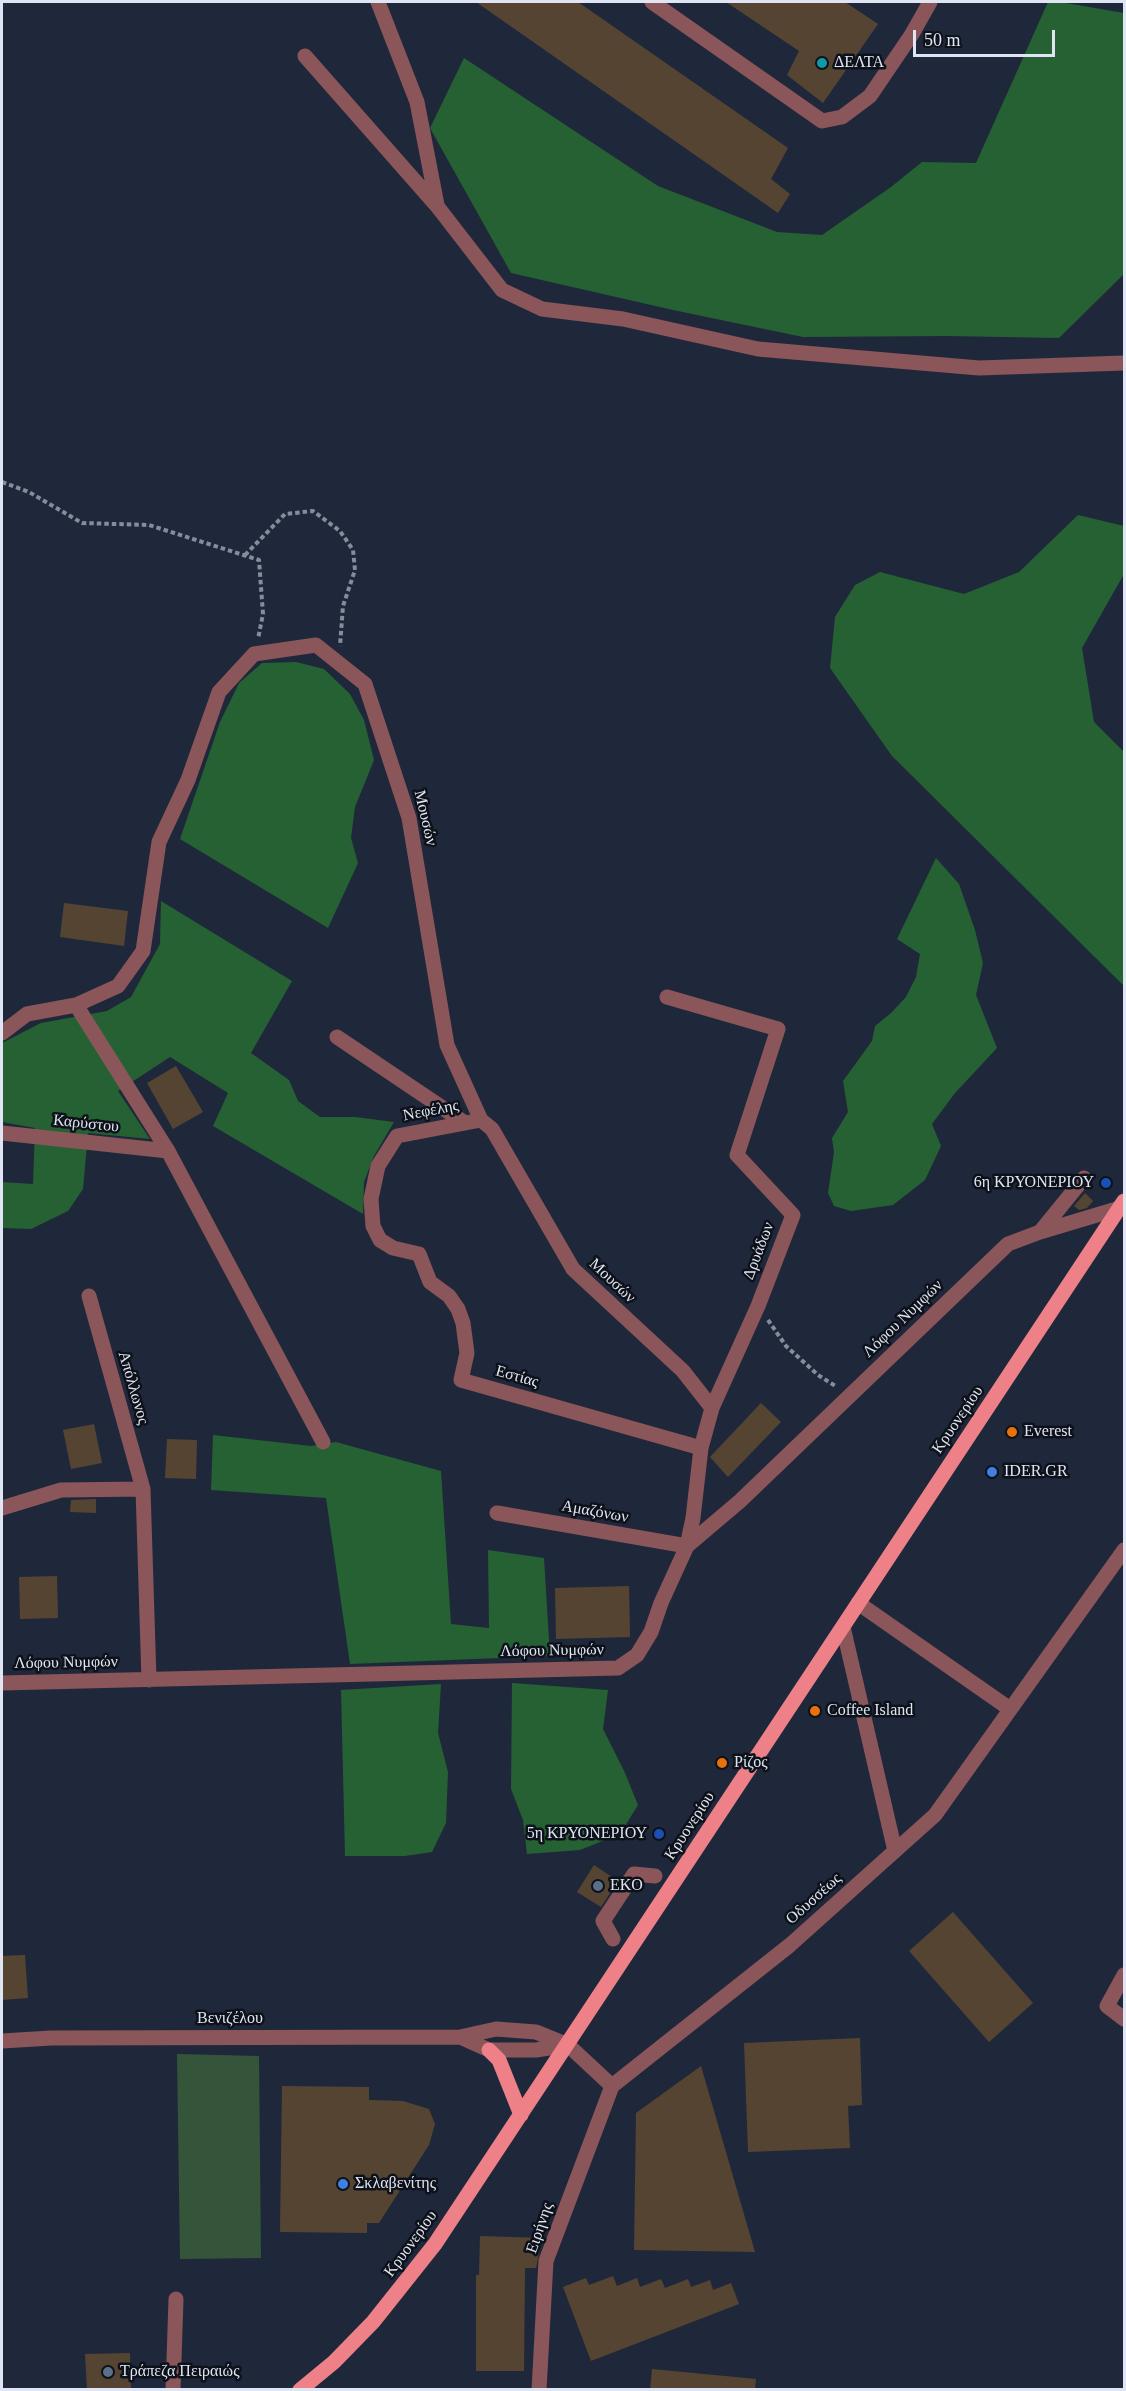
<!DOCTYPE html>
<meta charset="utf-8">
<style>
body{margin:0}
#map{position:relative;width:1126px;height:2391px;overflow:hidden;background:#1f283b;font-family:Georgia,serif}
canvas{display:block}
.frame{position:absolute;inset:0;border:3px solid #dfe5f2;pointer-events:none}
.scale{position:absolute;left:913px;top:30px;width:142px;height:27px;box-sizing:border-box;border:3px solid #dfe5f2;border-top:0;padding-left:8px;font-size:18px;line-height:21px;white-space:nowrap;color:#dfe5f2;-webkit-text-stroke:4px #0d1119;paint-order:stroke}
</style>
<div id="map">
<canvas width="1126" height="2391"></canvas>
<div class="frame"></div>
<div class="scale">50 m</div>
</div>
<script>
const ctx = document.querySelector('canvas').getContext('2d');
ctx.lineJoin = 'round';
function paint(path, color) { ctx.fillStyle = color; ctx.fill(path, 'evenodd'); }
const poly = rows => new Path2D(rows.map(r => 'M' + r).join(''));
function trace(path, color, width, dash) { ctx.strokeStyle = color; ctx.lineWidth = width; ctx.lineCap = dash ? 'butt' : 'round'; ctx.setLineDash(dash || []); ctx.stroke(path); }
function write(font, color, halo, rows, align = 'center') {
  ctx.font = font + ' Georgia,serif'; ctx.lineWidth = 5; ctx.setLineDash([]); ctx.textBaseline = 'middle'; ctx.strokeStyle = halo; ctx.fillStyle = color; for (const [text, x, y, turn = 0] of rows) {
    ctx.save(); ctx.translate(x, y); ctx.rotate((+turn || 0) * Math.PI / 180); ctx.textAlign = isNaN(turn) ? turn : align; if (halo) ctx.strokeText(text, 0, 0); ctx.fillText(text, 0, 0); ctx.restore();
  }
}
const green = poly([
 [177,2054,259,2056,261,2258,180,2259]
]);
const forest = poly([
 [1048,2,1060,2,1124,13,1124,274,1059,338,947,336,803,337,673,310,511,273,430,128,464,58,658,186,777,232,822,235,891,187,922,162,976,163],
 [1078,515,1124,526,1124,574,1082,648,1094,722,1124,752,1124,986,892,756,830,668,835,617,855,585,880,572,964,594,1019,572],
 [296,662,324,669,350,694,364,720,374,760,355,807,351,838,358,863,328,928,180,839,220,722,239,683,262,663],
 [936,858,959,884,975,930,983,963,976,995,997,1048,955,1093,932,1124,941,1146,925,1180,893,1205,851,1211,834,1206,828,1193,834,1152,832,1138,848,1112,843,1081,872,1041,875,1026,891,1013,906,997,916,977,920,954,897,939],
 [161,901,292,981,251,1053,289,1080,298,1101,320,1117,355,1117,394,1122,374,1156,364,1182,363,1214,213,1126,228,1093,170,1057,118,1091,150,1139,88,1133,83,1189,68,1211,31,1229,2,1228,2,1182,33,1184,35,1128,2,1122,2,1043,41,1023,107,1011,131,997,160,944],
 [213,1435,311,1446,336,1442,441,1471,451,1624,489,1628,488,1550,544,1558,550,1656,350,1664,326,1498,211,1490],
 [512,1683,608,1690,603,1729,625,1773,638,1805,620,1834,580,1850,527,1854,523,1820,511,1789],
 [441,1684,438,1733,448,1772,446,1823,432,1852,405,1856,345,1856,341,1690]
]);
const building = poly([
 [476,2,578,2,788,148,771,179,790,194,778,213],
 [726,2,845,2,878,24,823,103,787,75,799,51],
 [64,903,128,911,124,946,60,937],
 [176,1066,203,1112,173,1129,147,1083],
 [1085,1193,1093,1201,1087,1208,1079,1210,1074,1206],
 [761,1403,781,1422,728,1477,710,1457],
 [94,1424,102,1463,71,1469,63,1430],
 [167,1439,197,1440,196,1479,165,1478],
 [96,1499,96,1513,70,1512,71,1500],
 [57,1576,58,1618,20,1619,19,1577],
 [629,1586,630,1637,556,1639,555,1588],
 [594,1865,618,1881,601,1907,577,1892],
 [953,1912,1033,2003,989,2042,909,1951],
 [25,1955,28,1998,2,2000,2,1956],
 [860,2038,862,2105,848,2106,850,2148,748,2152,744,2043],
 [701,2066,755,2252,634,2250,636,2113],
 [282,2086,369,2087,369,2100,403,2101,429,2109,435,2124,429,2145,379,2223,367,2223,367,2233,280,2232],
 [480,2236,542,2238,536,2268,525,2268,524,2371,476,2371,476,2275,479,2275],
 [613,2276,617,2286,637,2278,640,2287,661,2279,665,2288,688,2279,691,2287,710,2280,713,2290,731,2283,739,2304,591,2361,563,2287,586,2278,589,2285],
 [130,2353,131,2390,87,2390,85,2354],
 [652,2369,756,2379,755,2390,650,2390]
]);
const path = poly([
 [2,482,29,492,82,523,149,525,259,560,263,614,258,639],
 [245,555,285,514,313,511,340,531,353,550,355,570,343,606,340,646],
 [768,1320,786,1346,818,1375,837,1387]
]);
const minor = poly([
 [378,2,417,102,437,205],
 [652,2,822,121,842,117,870,96,912,34,930,2],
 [305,56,437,206,502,290,542,309,623,319,758,349,979,368,1124,363],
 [76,1005,168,1151,323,1442],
 [2,1033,27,1014,76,1005,118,986,143,951,159,842,188,780,219,692,254,654,316,645,365,684,409,818,447,1045,481,1120,492,1129,573,1269,683,1371,712,1408],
 [337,1037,465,1123],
 [481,1120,397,1136,378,1166,371,1199,373,1226,380,1240,393,1248,419,1254,430,1282,449,1296,458,1309,463,1323,467,1353,461,1380,701,1448],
 [2,1133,168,1151],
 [1040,1232,1084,1178],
 [89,1296,143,1489,149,1680],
 [2,1508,61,1490,143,1489],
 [497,1513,687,1546,693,1518,701,1448,712,1408,758,1306,793,1215,737,1155,778,1029,667,997],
 [858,1603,1010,1709],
 [843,1627,895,1851],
 [2,1683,618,1668,637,1655,651,1632,661,1603,687,1546,740,1501,1008,1244,1040,1232,1120,1208],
 [613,1939,603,1921,634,1874,655,1876],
 [1124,1975,1107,2006,1124,2019],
 [2,2041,51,2038,460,2037],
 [568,2045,536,2050,489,2050,460,2037,496,2029,536,2032,568,2045,612,2086],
 [612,2086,790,1945,935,1815,1124,1550],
 [173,2390,176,2299],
 [539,2390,546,2261,612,2086]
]);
const major = poly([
 [489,2050,499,2060,521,2115],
 [300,2390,334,2362,373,2322,435,2244,1124,1201]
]);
const markers = [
 [822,63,6,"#0f9aa8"],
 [1106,1183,6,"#1a4fb4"],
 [1012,1432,6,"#e8710a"],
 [992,1472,6,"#3f7fe0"],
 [815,1711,6,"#e8710a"],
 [722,1763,6,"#e8710a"],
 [659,1834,6,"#1a4fb4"],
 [598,1886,6,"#5c6f8a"],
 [343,2184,6,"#3f7fe0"],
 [108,2372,6,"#5c6f8a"]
];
const poiNames = [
 ["ΔΕΛΤΑ",834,63],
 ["6η ΚΡΥΟΝΕΡΙΟΥ",1094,1183,"right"],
 ["Everest",1024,1432],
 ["IDER.GR",1004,1472],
 ["Coffee Island",827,1711],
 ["Ρίζος",734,1763],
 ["5η ΚΡΥΟΝΕΡΙΟΥ",647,1834,"right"],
 ["EKO",610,1886],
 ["Σκλαβενίτης",355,2184],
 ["Τράπεζα Πειραιώς",120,2372]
];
const streetNames = [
 ["Μουσών",425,818,77],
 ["Νεφέλης",431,1111,-11],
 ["Καρύστου",86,1124,6],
 ["Δρυάδων",759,1251,-69],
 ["Μουσών",612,1281,43],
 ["Λόφου Νυμφών",903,1319,-44],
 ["Εστίας",517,1377,16],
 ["Απόλλωνος",133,1388,74],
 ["Κρυονερίου",958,1420,-56],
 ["Αμαζόνων",595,1512,10],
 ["Λόφου Νυμφών",552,1651,-1],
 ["Λόφου Νυμφών",66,1663,-1],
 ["Κρυονερίου",690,1826,-57],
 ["Οδυσσέως",814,1899,-42],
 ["Βενιζέλου",230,2019],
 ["Ειρήνης",540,2228,-71],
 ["Κρυονερίου",411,2244,-54]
];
paint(green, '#345539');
paint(forest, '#256133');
paint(building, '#564432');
trace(path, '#858d9c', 4, [4.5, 3]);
trace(minor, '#8b5659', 15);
trace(major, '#ee8088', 15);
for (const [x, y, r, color] of markers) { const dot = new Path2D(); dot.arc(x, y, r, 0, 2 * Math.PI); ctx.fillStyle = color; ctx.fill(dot); trace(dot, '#0d1119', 2); }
write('16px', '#dfe5f2', '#0d1119', poiNames, 'left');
write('16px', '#dfe5f2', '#0d1119', streetNames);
</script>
